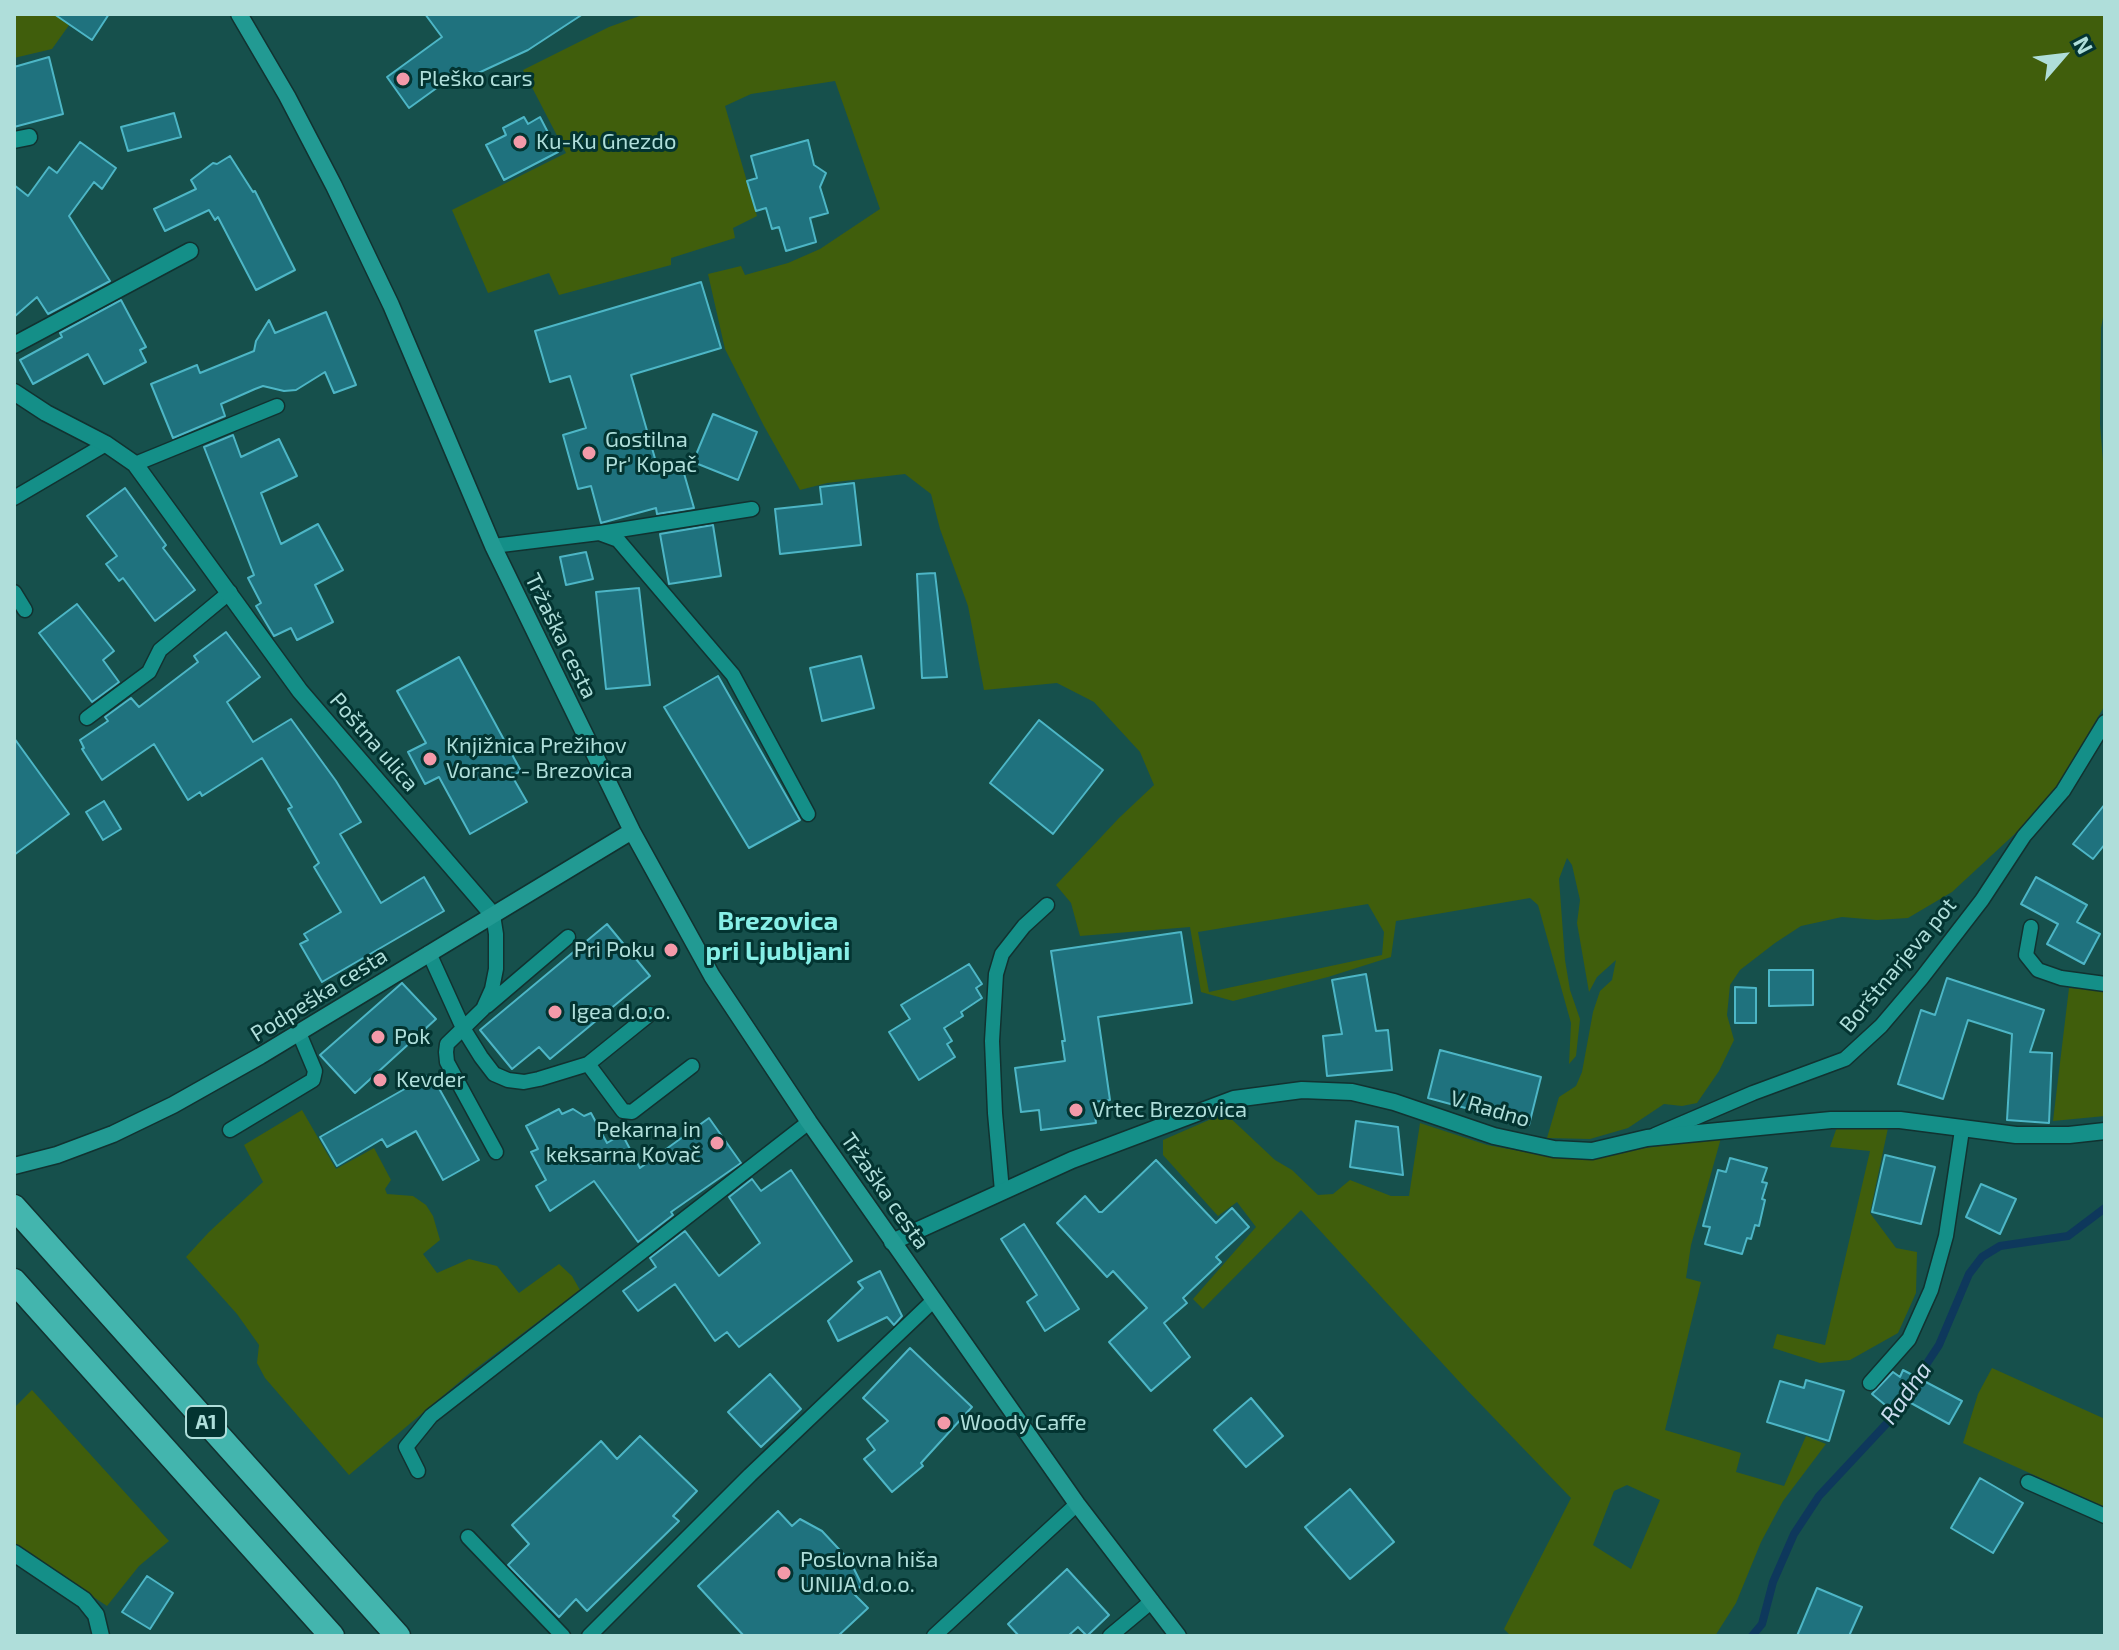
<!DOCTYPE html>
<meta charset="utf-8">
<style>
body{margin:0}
#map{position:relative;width:2119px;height:1650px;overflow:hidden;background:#16504c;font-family:"Exo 2",sans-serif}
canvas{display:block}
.frame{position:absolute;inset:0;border:16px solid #afdeda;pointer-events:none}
.north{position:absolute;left:2023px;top:16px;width:80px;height:80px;-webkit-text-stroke:6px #033431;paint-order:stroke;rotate:62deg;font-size:22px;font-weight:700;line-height:32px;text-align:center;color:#afdeda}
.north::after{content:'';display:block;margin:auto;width:28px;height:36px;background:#afdeda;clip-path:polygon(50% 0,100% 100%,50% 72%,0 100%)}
</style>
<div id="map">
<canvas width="2119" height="1650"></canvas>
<div class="frame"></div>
<div class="north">N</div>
</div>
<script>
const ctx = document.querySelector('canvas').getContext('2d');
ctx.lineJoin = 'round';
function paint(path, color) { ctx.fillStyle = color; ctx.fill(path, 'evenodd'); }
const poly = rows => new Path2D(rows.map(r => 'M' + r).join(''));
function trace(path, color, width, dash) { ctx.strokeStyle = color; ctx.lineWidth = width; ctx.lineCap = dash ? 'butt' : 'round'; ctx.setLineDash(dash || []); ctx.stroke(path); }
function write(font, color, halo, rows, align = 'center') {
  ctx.font = font + ' "Exo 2",sans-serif'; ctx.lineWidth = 6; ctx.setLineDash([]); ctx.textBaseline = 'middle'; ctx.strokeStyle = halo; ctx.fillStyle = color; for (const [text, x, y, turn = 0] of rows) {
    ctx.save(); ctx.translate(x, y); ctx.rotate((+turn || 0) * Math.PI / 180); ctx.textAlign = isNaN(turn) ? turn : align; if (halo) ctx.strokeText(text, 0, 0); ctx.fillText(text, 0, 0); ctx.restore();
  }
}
const green = poly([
 [14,14,77,14,52,49,14,58],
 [645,14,2105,14,2105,307,2101,328,2100,424,2103,462,2105,463,2105,705,2059,784,2019,830,1952,892,1908,918,1877,920,1842,917,1801,926,1775,943,1740,970,1730,985,1727,1015,1734,1040,1719,1071,1697,1103,1682,1106,1664,1104,1628,1128,1590,1139,1547,1138,1559,1097,1576,1086,1582,1072,1593,1012,1600,991,1612,980,1616,960,1597,977,1589,992,1577,923,1580,900,1572,865,1567,858,1559,879,1565,960,1570,990,1580,1019,1576,1056,1569,1064,1571,1023,1538,905,1530,898,1396,921,1391,957,1328,977,1233,1001,1201,992,1190,927,1080,936,1071,903,1056,885,1119,818,1154,785,1140,752,1094,702,1057,683,984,690,968,606,940,529,931,494,905,474,827,483,800,490,764,426,725,349,708,274,741,266,745,275,788,263,820,249,880,209,835,81,751,94,725,106,757,216,733,228,735,238,671,258,671,265,559,295,549,273,488,293,452,210,566,153,523,70,609,27],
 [1368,904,1384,932,1382,955,1209,992,1198,932],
 [2069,988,2105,990,2105,1116,2053,1121],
 [302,1110,336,1169,374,1148,391,1180,385,1189,387,1194,413,1196,426,1205,433,1216,440,1240,423,1254,437,1273,469,1259,497,1266,519,1293,559,1264,572,1276,580,1290,470,1373,349,1475,265,1378,257,1363,259,1345,237,1314,186,1257,209,1232,263,1182,244,1145],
 [1225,1113,1275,1160,1292,1170,1318,1195,1333,1194,1350,1180,1391,1196,1409,1196,1420,1123,1487,1145,1542,1155,1583,1156,1721,1138,1691,1245,1686,1278,1701,1282,1665,1430,1741,1453,1736,1472,1784,1486,1806,1436,1826,1444,1783,1501,1761,1542,1736,1603,1715,1636,1511,1636,1504,1629,1571,1498,1466,1389,1301,1210,1203,1309,1193,1299,1256,1227,1237,1202,1218,1216,1163,1155,1163,1140],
 [1627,1485,1660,1500,1631,1569,1593,1545,1614,1491],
 [1837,1127,1888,1128,1870,1213,1896,1248,1917,1252,1916,1293,1898,1333,1850,1360,1820,1363,1773,1348,1777,1334,1825,1345,1870,1151,1830,1147],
 [1992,1368,2105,1419,2105,1507,1963,1443,1978,1394],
 [32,1390,169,1541,139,1566,107,1606,14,1544,14,1408]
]);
const stream = poly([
 [1752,1636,1762,1624,1773,1582,1794,1534,1819,1496,1889,1421,1939,1345,1969,1274,1982,1257,2000,1246,2068,1236,2105,1208]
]);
const building = poly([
 [54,14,109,14,92,40,54,14],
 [425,14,583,14,528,50,448,87,445,82,409,108,387,77,442,37,425,14],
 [49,57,63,114,14,127,14,67,49,57],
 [174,113,181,137,128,151,121,127,174,113],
 [524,117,528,124,540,117,558,152,504,180,486,145,506,135,503,128,524,117],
 [808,140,814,165,826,173,820,187,828,213,810,218,816,242,786,251,779,227,772,229,766,208,756,211,747,181,757,178,751,156,808,140],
 [80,142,116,168,102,189,94,182,69,216,110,281,48,314,37,297,14,317,14,185,28,196,49,167,57,173,80,142],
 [230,156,253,192,255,191,295,270,256,290,218,217,215,220,209,210,165,231,154,209,196,189,191,180,213,163,217,164,230,156],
 [701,282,721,348,631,375,658,469,681,463,694,508,657,514,656,508,601,523,591,486,578,489,563,435,586,428,570,376,550,382,535,331,701,282],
 [121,300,146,347,140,350,146,362,104,384,88,354,33,384,20,360,62,337,60,333,121,300],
 [326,312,356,385,334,393,325,372,296,390,284,391,263,386,255,389,221,404,225,416,173,438,151,384,197,365,200,373,254,351,256,341,269,320,275,333,326,312],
 [713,414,757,432,738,480,693,462,713,414],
 [233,435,241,457,279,439,297,476,261,493,281,544,318,524,343,570,315,585,333,622,297,640,291,628,274,636,256,606,261,603,248,578,254,575,204,447,233,435],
 [854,483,861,545,780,554,775,509,822,504,820,487,854,483],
 [125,488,166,545,163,548,195,590,155,621,123,578,119,581,106,564,117,556,87,516,125,488],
 [713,525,721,576,669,584,660,534,713,525],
 [586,552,593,579,566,585,560,557,586,552],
 [935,573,947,677,922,678,917,574,935,573],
 [639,588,650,685,606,689,596,592,639,588],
 [77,604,114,651,103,660,119,682,92,702,39,633,77,604],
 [226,632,260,677,227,702,253,742,291,719,336,781,361,822,340,834,381,903,424,877,444,911,322,982,300,944,308,940,304,934,341,912,314,867,319,863,288,809,292,807,262,758,202,796,200,792,188,800,154,744,102,780,82,749,84,748,80,740,108,721,105,717,131,698,139,707,198,662,194,656,226,632],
 [861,656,874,708,822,721,810,668,861,656],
 [459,657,521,771,512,776,527,802,470,834,439,777,425,784,408,752,426,743,397,691,459,657],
 [718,676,800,820,749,848,664,707,718,676],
 [1039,720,1103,770,1053,834,990,783,1039,720],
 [14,738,69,814,14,855,14,738],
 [104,801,121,829,103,840,86,812,104,801],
 [2105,804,2105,844,2093,859,2073,844,2105,804],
 [2036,877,2087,905,2077,922,2100,934,2084,964,2047,944,2058,924,2021,904,2036,877],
 [607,924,650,976,550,1059,539,1047,512,1069,480,1030,607,924],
 [1181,932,1192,1003,1098,1017,1110,1100,1093,1102,1096,1123,1041,1130,1039,1110,1021,1112,1015,1068,1065,1061,1062,1041,1065,1041,1051,951,1181,932],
 [969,964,982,984,976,988,982,998,961,1012,963,1016,944,1028,952,1041,947,1044,955,1057,919,1080,889,1032,910,1019,901,1005,969,964],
 [1769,970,1813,970,1813,1005,1769,1006,1769,970],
 [1366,974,1376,1031,1388,1030,1392,1070,1327,1076,1323,1036,1342,1034,1332,980,1366,974],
 [1947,978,2044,1010,2030,1052,2052,1053,2049,1123,2007,1120,2012,1034,1968,1020,1943,1099,1898,1084,1921,1010,1935,1015,1947,978],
 [402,983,436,1019,355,1093,320,1055,402,983],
 [1735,987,1756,988,1756,1023,1735,1023,1735,987],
 [1440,1050,1541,1077,1529,1125,1428,1098,1440,1050],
 [431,1074,479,1160,443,1180,416,1131,387,1147,382,1139,337,1166,320,1137,431,1074],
 [559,1109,562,1114,573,1109,584,1116,591,1113,607,1143,622,1134,640,1168,709,1118,741,1163,671,1212,673,1215,638,1242,594,1181,550,1211,536,1186,546,1180,531,1152,538,1149,526,1126,559,1109],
 [1356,1121,1398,1127,1403,1175,1350,1167,1356,1121],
 [1885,1155,1935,1167,1921,1224,1872,1212,1885,1155],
 [1730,1158,1767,1168,1762,1182,1767,1183,1762,1199,1765,1200,1759,1226,1755,1225,1751,1239,1747,1238,1742,1254,1705,1244,1710,1227,1703,1226,1718,1170,1726,1172,1730,1158],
 [1156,1160,1216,1223,1232,1208,1249,1227,1216,1257,1221,1262,1183,1298,1187,1303,1164,1323,1190,1357,1151,1391,1109,1342,1147,1308,1113,1271,1107,1277,1057,1223,1085,1196,1099,1212,1102,1212,1156,1160],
 [791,1170,852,1261,739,1347,727,1332,715,1341,675,1284,638,1311,623,1291,656,1267,650,1258,685,1231,719,1276,760,1243,729,1197,752,1179,761,1191,791,1170],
 [1981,1184,2016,1199,2000,1234,1966,1217,1981,1184],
 [1024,1224,1079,1309,1045,1331,1027,1302,1037,1295,1001,1239,1024,1224],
 [880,1271,902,1316,894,1325,887,1317,838,1341,828,1321,863,1288,858,1282,880,1271],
 [910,1348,972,1407,921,1463,923,1466,892,1492,864,1459,875,1450,867,1439,888,1421,863,1398,910,1348],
 [1903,1370,1962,1401,1949,1424,1900,1397,1890,1409,1872,1394,1893,1372,1900,1377,1903,1370],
 [770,1374,801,1409,761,1447,728,1412,770,1374],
 [1806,1380,1844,1391,1829,1441,1767,1422,1780,1381,1804,1388,1806,1380],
 [1251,1398,1283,1436,1246,1467,1214,1430,1251,1398],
 [640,1436,697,1491,673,1516,679,1521,587,1611,576,1599,559,1617,508,1565,529,1544,512,1525,601,1441,617,1459,640,1436],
 [1980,1478,2023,1503,1993,1553,1951,1528,1980,1478],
 [1350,1489,1394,1542,1350,1579,1305,1527,1350,1489],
 [778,1511,792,1526,800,1519,822,1531,850,1561,862,1585,853,1593,868,1608,838,1636,744,1636,698,1586,778,1511],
 [1067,1569,1109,1615,1087,1636,1078,1627,1068,1636,1019,1636,1008,1624,1067,1569],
 [147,1576,173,1593,150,1629,122,1612,147,1576],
 [1817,1588,1862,1607,1849,1636,1797,1636,1817,1588]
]);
const lane = poly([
 [135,464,277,406],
 [14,498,106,444],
 [600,533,752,509],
 [493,546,599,533,618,540,733,675,808,814],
 [14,592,25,610],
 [87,718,149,672,160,650,230,592],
 [493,915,496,934,496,969,492,989,483,1009,447,1044,446,1052,447,1062,496,1152],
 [2031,927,2026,955,2038,970,2061,978,2105,984],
 [429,953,463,1028,481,1057,494,1074,508,1080,524,1082,539,1079,588,1064,650,1014],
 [487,1006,568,937],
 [588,1064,623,1111,632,1112,692,1066],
 [230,1130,313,1080,315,1071,299,1033],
 [1655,1135,1753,1093,1845,1059,1881,1026,1921,979,1982,900,2024,836,2063,791,2105,722],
 [1002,1191,995,1113,992,1041,996,974,1002,954,1024,926,1047,905],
 [1870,1383,1909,1339,1931,1290,1946,1236,1962,1130],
 [418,1471,406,1447,431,1416,809,1122],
 [2028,1482,2105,1516],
 [468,1537,563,1636],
 [589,1636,750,1475,934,1300],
 [934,1636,1077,1504],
 [1110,1636,1152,1601]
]);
const street = poly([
 [14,140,29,137],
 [14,345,190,251],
 [14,392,46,413,106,444,135,464,300,691,493,915],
 [892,1242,1072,1160,1234,1099,1302,1090,1352,1092,1394,1102,1494,1136,1554,1149,1592,1151,1647,1138,1831,1120,1900,1120,2016,1135,2069,1135,2105,1131],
 [14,1553,84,1600,96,1615,101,1636]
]);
const secondary = poly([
 [239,14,287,96,334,186,391,305,493,546,632,831,712,976,809,1122,1077,1504,1178,1636],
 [14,1166,57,1155,113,1134,173,1105,260,1056,632,831]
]);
const highway = poly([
 [14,1207,398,1636],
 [14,1281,332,1636]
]);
const markers = [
 [403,79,8,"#f39aa9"],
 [520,142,8,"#f39aa9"],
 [589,453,8,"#f39aa9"],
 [430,759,8,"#f39aa9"],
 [671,950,8,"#f39aa9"],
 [555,1012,8,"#f39aa9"],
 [378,1037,8,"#f39aa9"],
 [380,1080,8,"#f39aa9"],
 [1076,1110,8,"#f39aa9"],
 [717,1143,8,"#f39aa9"],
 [944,1423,8,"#f39aa9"],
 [784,1573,8,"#f39aa9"]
];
const shields = [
 [206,1422,40]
];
const shieldNames = [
 ["A1",206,1422]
];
const poiNames = [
 ["Pleško cars",419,79],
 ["Ku-Ku Gnezdo",536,142],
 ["Gostilna",605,440],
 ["Pr' Kopač",605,465],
 ["Knjižnica Prežihov",446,746],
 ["Voranc - Brezovica",446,771],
 ["Pri Poku",655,950,"right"],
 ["Igea d.o.o.",571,1012],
 ["Pok",394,1037],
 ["Kevder",396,1080],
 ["Vrtec Brezovica",1092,1110],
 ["Pekarna in",701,1130,"right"],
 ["keksarna Kovač",701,1155,"right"],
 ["Woody Caffe",960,1423],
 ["Poslovna hiša",800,1560],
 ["UNIJA d.o.o.",800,1585]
];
const streetNames = [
 ["Tržaška cesta",561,636,64],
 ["Poštna ulica",374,742,49],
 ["Borštnarjeva pot",1898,965,-50],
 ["Podpeška cesta",319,995,-32],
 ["V Radno",1490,1109,16],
 ["Tržaška cesta",885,1191,55]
];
const waterNames = [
 ["Radna",1906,1393,-55]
];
const quarterNames = [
 ["Brezovica",778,921],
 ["pri Ljubljani",778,951]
];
paint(green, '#405e0c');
trace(stream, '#0e385c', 8);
paint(building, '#1f727e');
trace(building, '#4db6c6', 2);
trace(lane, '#113230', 17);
trace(street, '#113230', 19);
trace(secondary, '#113230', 19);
trace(highway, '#113230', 27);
trace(lane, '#148f88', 14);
trace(street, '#148f88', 16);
trace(secondary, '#229a93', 16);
trace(highway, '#43b5ae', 24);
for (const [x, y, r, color] of markers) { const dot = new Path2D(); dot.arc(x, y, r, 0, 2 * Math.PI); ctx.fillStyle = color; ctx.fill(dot); trace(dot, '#033431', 3); }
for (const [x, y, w] of shields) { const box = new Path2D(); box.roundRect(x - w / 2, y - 16, w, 32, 6); ctx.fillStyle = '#033431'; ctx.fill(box); trace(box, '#afdeda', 2); }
write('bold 20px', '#afdeda', null, shieldNames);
write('22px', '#afdeda', '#033431', poiNames, 'left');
write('22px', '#afdeda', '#033431', streetNames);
write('italic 24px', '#cadcef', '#033431', waterNames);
write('bold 26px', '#87efe7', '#033431', quarterNames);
</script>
